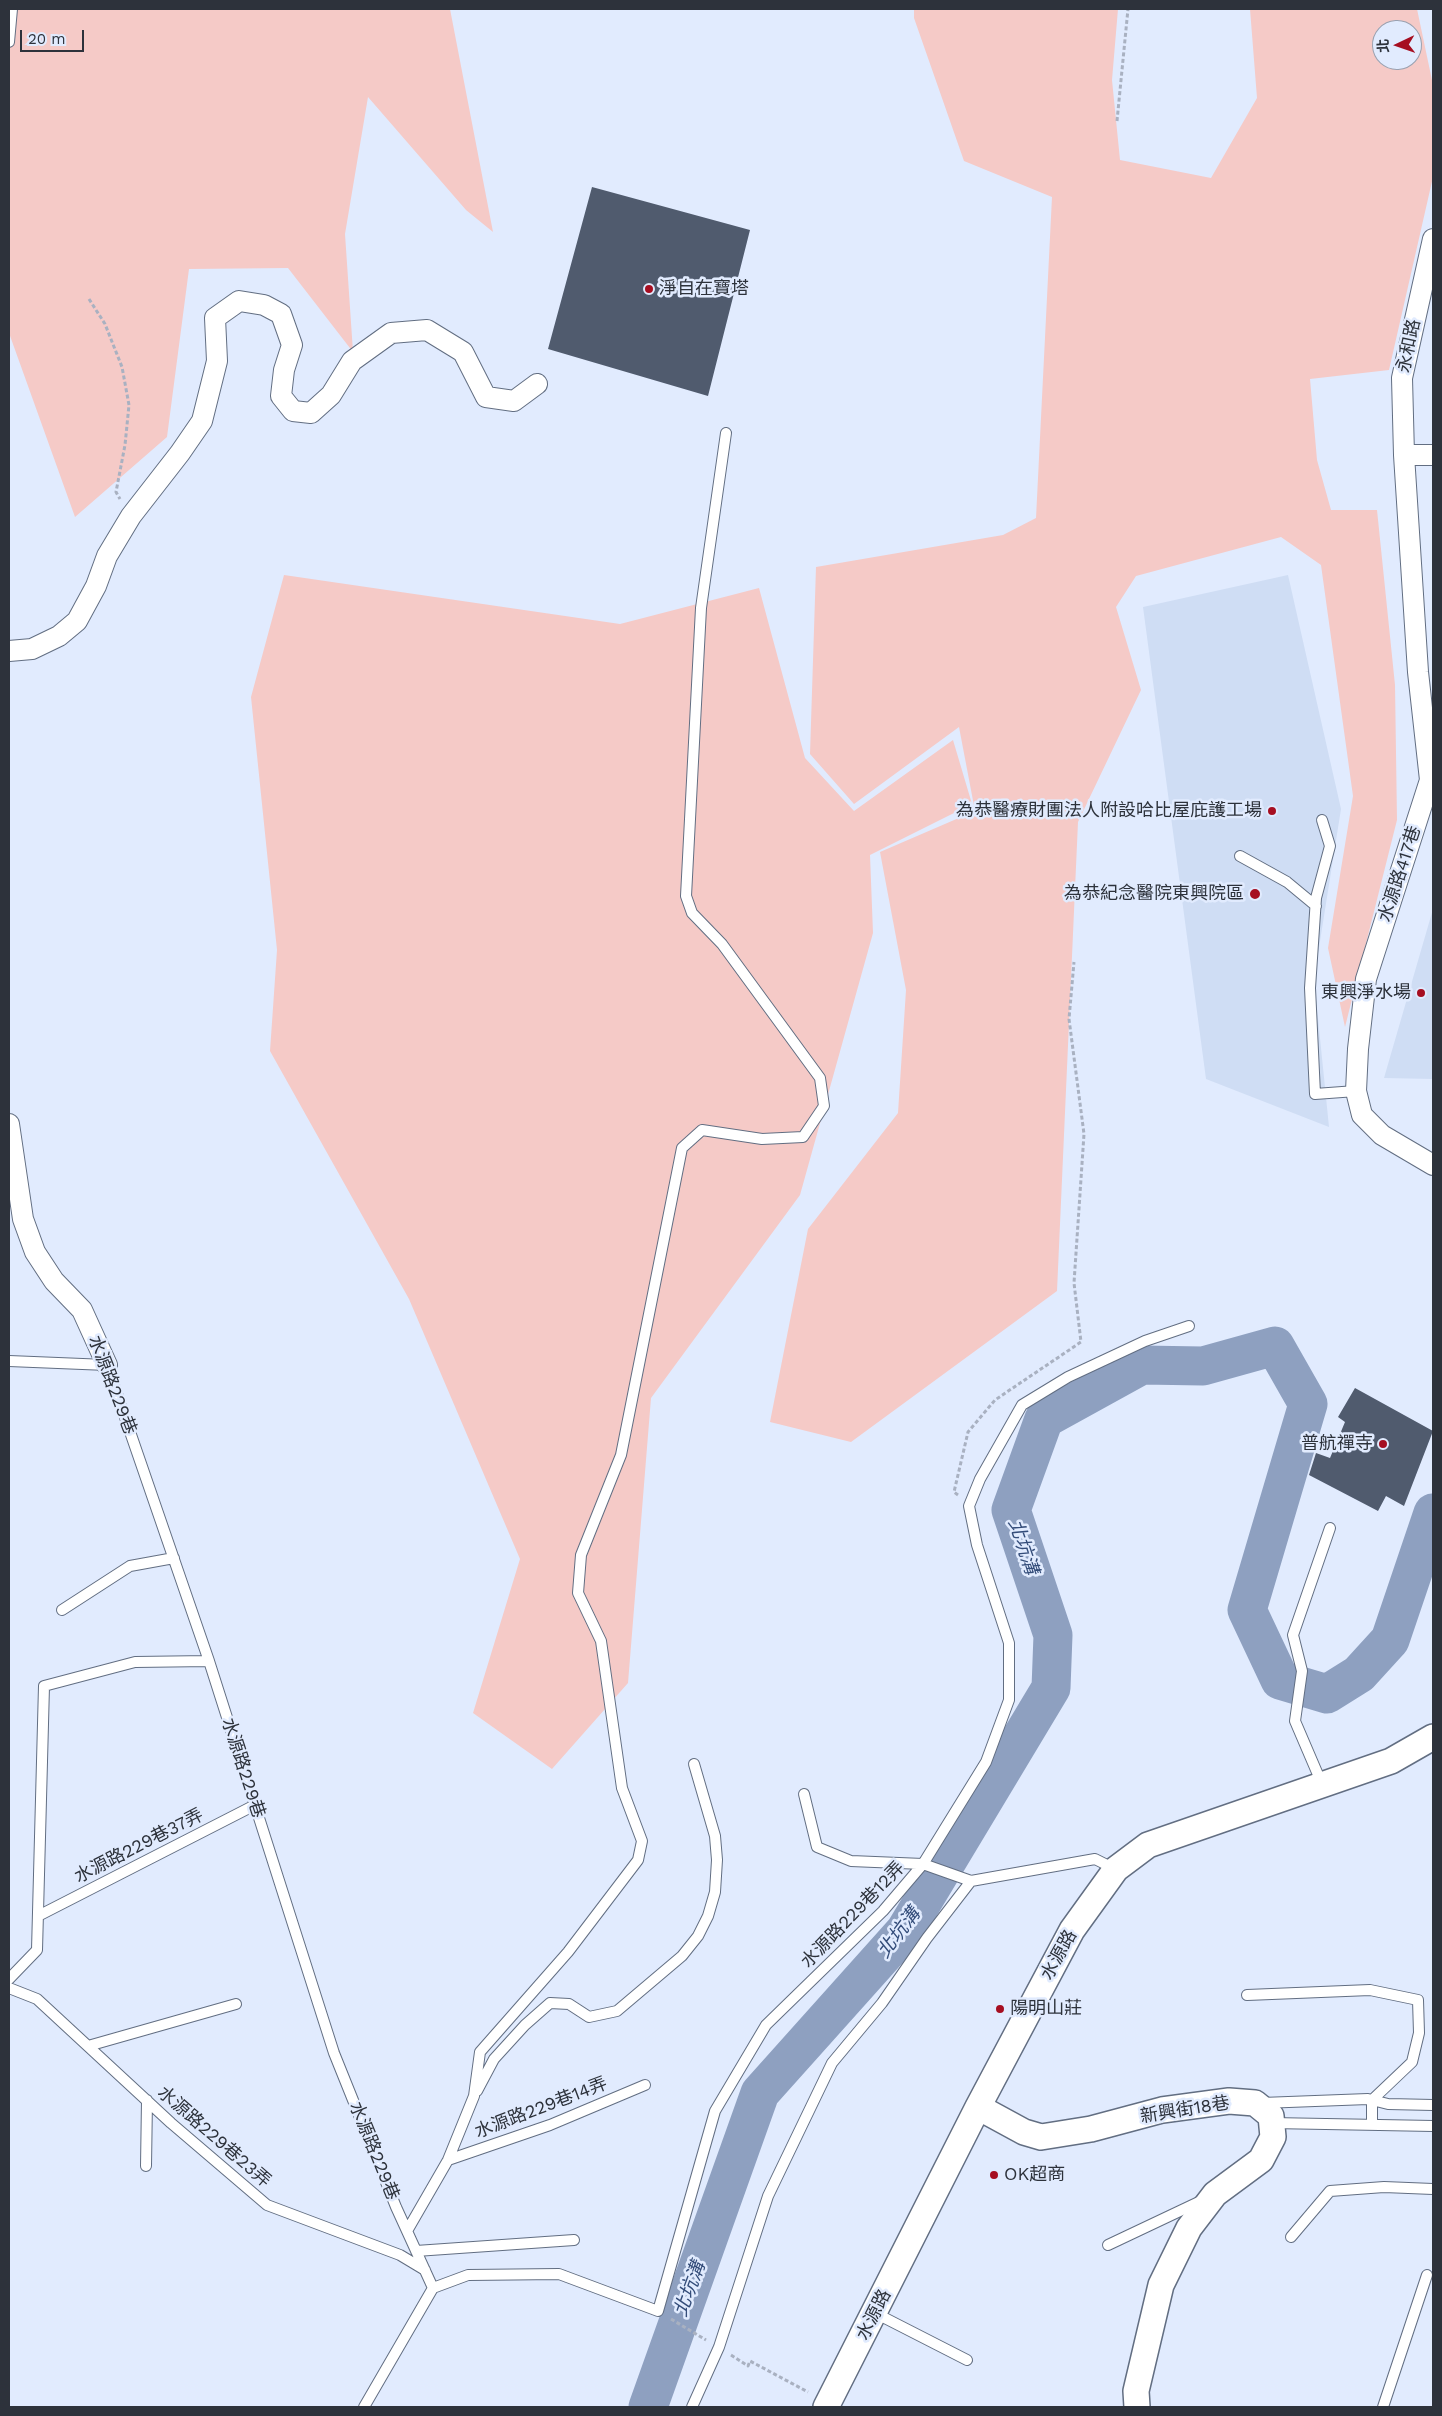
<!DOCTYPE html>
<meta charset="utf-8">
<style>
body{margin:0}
#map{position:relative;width:1442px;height:2416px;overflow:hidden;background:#e1ebfe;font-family:"Work Sans","Noto Sans TC",sans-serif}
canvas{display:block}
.frame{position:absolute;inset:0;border:10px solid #2d323b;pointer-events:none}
.north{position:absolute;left:1372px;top:20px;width:50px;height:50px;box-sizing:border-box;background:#e1ebfe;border:1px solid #99a1b0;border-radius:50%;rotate:267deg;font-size:14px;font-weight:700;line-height:20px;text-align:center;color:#2d323b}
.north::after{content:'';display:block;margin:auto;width:18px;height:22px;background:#a60e21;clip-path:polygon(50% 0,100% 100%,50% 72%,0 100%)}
.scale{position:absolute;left:20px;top:30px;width:64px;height:22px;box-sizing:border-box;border:2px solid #2d323b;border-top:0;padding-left:6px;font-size:15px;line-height:18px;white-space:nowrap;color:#2d323b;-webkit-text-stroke:4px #e1ebfe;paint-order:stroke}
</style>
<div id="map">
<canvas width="1442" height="2416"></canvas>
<div class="frame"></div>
<div class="north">北</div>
<div class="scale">20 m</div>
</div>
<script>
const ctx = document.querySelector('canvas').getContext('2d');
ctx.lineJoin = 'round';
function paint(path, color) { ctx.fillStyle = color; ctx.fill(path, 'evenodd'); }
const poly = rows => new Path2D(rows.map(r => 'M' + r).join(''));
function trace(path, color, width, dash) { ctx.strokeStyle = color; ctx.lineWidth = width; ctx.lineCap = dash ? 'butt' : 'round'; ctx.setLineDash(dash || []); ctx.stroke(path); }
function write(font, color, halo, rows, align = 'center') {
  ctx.font = font + ' "Work Sans","Noto Sans TC",sans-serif'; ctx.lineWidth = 5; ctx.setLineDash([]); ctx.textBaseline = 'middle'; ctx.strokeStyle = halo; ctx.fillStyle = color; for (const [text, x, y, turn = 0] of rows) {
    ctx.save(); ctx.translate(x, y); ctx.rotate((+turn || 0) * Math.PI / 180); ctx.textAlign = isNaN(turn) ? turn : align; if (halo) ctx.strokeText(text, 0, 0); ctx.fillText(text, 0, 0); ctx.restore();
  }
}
const built = poly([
 [1288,575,1341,809,1314,979,1329,1127,1206,1079,1143,607],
 [1433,909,1433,1079,1384,1078]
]);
const green = poly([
 [9,9,450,9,493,232,466,210,368,97,345,234,353,352,288,268,189,269,167,437,75,517,9,333],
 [914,9,1118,9,1112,80,1120,160,1211,178,1257,98,1250,9,1417,9,1433,85,1433,177,1389,370,1310,379,1317,460,1331,510,1377,510,1395,685,1397,820,1345,1027,1328,948,1353,796,1321,565,1281,537,1136,576,1116,607,1141,690,1078,822,1057,1291,851,1442,770,1422,808,1229,898,1113,906,990,880,852,975,811,959,727,854,804,810,754,816,567,1003,535,1036,518,1052,197,964,161,914,18],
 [1382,30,1412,30,1412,60,1382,60],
 [284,575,620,624,759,588,805,758,854,811,953,740,972,804,870,855,873,933,800,1195,651,1398,628,1683,552,1769,473,1713,520,1559,409,1299,270,1051,277,950,251,697]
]);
const river = poly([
 [648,2407,760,2093,905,1931,1051,1688,1053,1635,1011,1510,1044,1419,1142,1365,1203,1366,1275,1346,1308,1404,1247,1610,1280,1680,1327,1694,1359,1674,1390,1640,1433,1513]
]);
const building = poly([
 [592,187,750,230,708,396,548,349],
 [1355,1388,1433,1431,1404,1506,1386,1496,1378,1511,1309,1475,1316,1453,1330,1458,1345,1422,1338,1417]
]);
const path = poly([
 [1117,121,1128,9],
 [89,299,105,324,122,367,129,405,125,445,116,492,120,499],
 [958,1495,954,1492,968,1432,995,1400,1081,1342,1074,1283,1084,1134,1069,1019,1074,962],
 [671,2319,706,2340],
 [731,2355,748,2366,750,2361,808,2392]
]);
const service = poly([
 [9,42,12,9],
 [1322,820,1330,846,1316,898,1310,988,1315,1094,1356,1091],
 [1240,856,1287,882,1316,906],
 [9,1361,107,1365,209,1661,334,2053,396,2207,433,2288,364,2407],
 [62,1610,130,1566,174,1558],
 [1322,1784,1295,1721,1302,1671,1293,1635,1330,1528],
 [804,1794,817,1847,851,1861,923,1864,971,1881],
 [38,1916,255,1805],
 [9,1979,37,1950,44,1686,135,1662,209,1661],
 [9,1988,37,1999,171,2123,267,2205,400,2255,425,2270],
 [1247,1995,1370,1990,1418,2000,1419,2033,1412,2062,1372,2100,1372,2124],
 [88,2046,236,2004],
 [477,2091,494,2059,525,2025,550,2003,569,2004,589,2017,617,2011,682,1956,698,1936,708,1916,715,1892,717,1860,715,1836,694,1764],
 [1262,2103,1368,2099,1388,2104,1433,2105],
 [1272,2123,1433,2126],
 [448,2160,550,2125,645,2085],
 [146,2166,147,2100],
 [407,2231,448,2160,474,2096,480,2052,568,1952,638,1860,642,1841,622,1788,601,1641,578,1593,581,1555,621,1455,682,1148,702,1130,762,1139,803,1137,824,1106,820,1078,722,944,692,913,686,896,701,608,726,433],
 [1291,2237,1330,2191,1384,2187,1433,2189],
 [1108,2245,1201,2201],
 [416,2251,574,2240],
 [433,2288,468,2275,559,2274,658,2311,715,2111,766,2025,883,1911,923,1864,986,1762,1009,1700,1009,1643,977,1545,969,1506,980,1479,1022,1405,1068,1377,1145,1341,1189,1326],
 [875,2313,967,2360],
 [692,2407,719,2347,768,2196,832,2063,882,2003,927,1938,971,1881,1095,1859,1115,1869],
 [1383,2407,1427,2275]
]);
const minor = poly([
 [1433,239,1402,378,1404,455,1418,672,1430,780,1366,979,1358,1049,1356,1091,1362,1115,1382,1135,1433,1165],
 [1404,455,1433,455],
 [9,651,32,649,59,636,77,621,96,586,107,556,131,516,180,453,202,421,217,361,215,318,239,301,264,305,281,314,292,345,284,370,281,396,293,411,311,413,331,395,352,361,391,333,427,330,463,352,486,397,514,401,537,384],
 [9,1124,23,1219,35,1252,54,1281,82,1310,107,1365]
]);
const tertiary = poly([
 [978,2107,1024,2132,1041,2137,1091,2129,1162,2110,1229,2101,1255,2103,1271,2116,1273,2137,1261,2160,1215,2194,1189,2228,1161,2285,1136,2391,1137,2407],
 [826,2407,978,2107,1072,1930,1116,1869,1148,1845,1391,1761,1433,1737]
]);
const markers = [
 [649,289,5,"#a60e21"],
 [1272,811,5,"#a60e21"],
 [1255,894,6,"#a60e21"],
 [1421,993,5,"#a60e21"],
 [1383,1444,5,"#a60e21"],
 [1000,2009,5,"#a60e21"],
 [994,2175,5,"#a60e21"]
];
const poiNames = [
 ["淨自在寶塔",659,289,"left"],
 ["為恭醫療財團法人附設哈比屋庇護工場",1262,811],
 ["為恭紀念醫院東興院區",1244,894],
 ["東興淨水場",1411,993],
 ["普航禪寺",1373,1444],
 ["陽明山莊",1010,2009,"left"],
 ["OK超商",1004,2175,"left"]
];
const streetNames = [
 ["永和路",1409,346,-78],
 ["水源路417巷",1400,874,-72],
 ["水源路229巷",112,1385,69],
 ["水源路229巷",243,1768,72],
 ["水源路229巷37弄",139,1846,-27],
 ["水源路229巷12弄",853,1915,-46],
 ["水源路",1059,1955,-61],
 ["水源路229巷14弄",541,2108,-21],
 ["新興街18巷",1185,2110,-9],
 ["水源路229巷23弄",214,2137,41],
 ["水源路229巷",374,2151,68],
 ["水源路",874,2315,-63]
];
const waterNames = [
 ["北坑溝",1023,1547,71],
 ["北坑溝",899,1933,-53],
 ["北坑溝",690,2289,-70]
];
paint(built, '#cfddf4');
paint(green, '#f5cac7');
trace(river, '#8ea0c0', 39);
paint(building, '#505b6e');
trace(service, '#626e82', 12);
trace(minor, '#626e82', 22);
trace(tertiary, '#626e82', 28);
trace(path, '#a9b1c1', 3, [4, 2.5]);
trace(service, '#fff', 10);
trace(minor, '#fff', 20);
trace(tertiary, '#fff', 25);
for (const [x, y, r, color] of markers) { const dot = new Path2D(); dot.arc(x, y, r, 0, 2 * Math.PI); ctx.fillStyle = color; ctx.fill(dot); trace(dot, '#e1ebfe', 2); }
write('18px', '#2d323b', '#e1ebfe', poiNames, 'right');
write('18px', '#2d323b', '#e1ebfe', streetNames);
write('italic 19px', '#344d7a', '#e1ebfe', waterNames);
</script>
